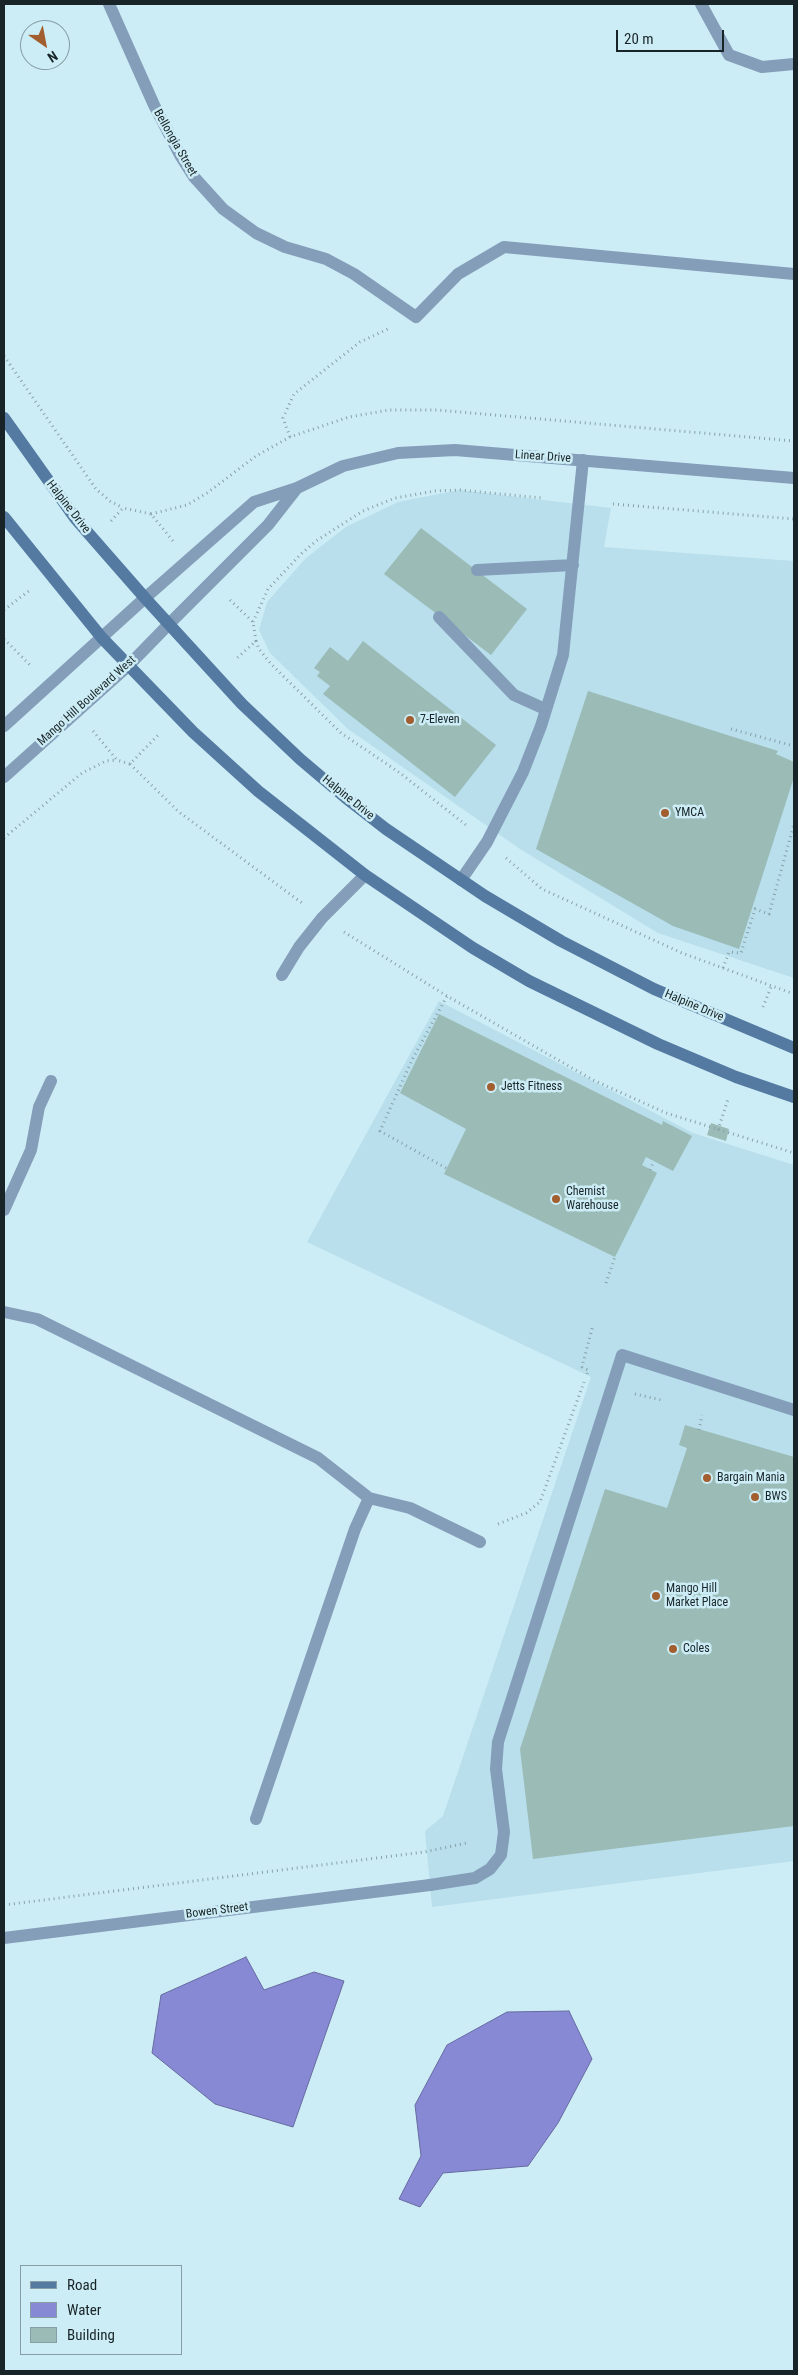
<!DOCTYPE html>
<style>
body{margin:0}
#map{position:relative;width:798px;height:2375px;overflow:hidden;background:#cdedf6;font-family:"Roboto Condensed",sans-serif}
canvas{display:block}
.frame{position:absolute;inset:0;border:5px solid #182427;pointer-events:none}
.legend{position:absolute;left:20px;top:2265px;width:162px;height:90px;box-sizing:border-box;background:#cdedf6;border:1px solid #859da3;margin:0;padding:6px 9px;list-style:none;font-size:15px;color:#182427}
.legend li{display:flex;align-items:center;gap:10px;height:25px}
.legend b{width:25px;border:1px solid #859da3}
.north{position:absolute;left:20px;top:20px;width:50px;height:50px;box-sizing:border-box;background:#cdedf6;border:1px solid #859da3;border-radius:50%;rotate:147deg;font-size:14px;font-weight:700;line-height:20px;text-align:center;color:#182427}
.north::after{content:'';display:block;margin:auto;width:18px;height:22px;background:#a25e2e;clip-path:polygon(50% 0,100% 100%,50% 72%,0 100%)}
.scale{position:absolute;left:616px;top:30px;width:108px;height:22px;box-sizing:border-box;border:2px solid #182427;border-top:0;padding-left:6px;font-size:15px;line-height:18px;white-space:nowrap;color:#182427;-webkit-text-stroke:4px #cdedf6;paint-order:stroke}
</style>
<div id="map">
<canvas width="798" height="2375"></canvas>
<div class="frame"></div>
<ul class="legend">
<li><b style="height:6px;background:#547aa2"></b>Road</li>
<li><b style="height:14px;background:#8889d4"></b>Water</li>
<li><b style="height:14px;background:#9bbbb6"></b>Building</li>
</ul>
<div class="north">N</div>
<div class="scale">20 m</div>
</div>
<script>
const ctx = document.querySelector('canvas').getContext('2d');
ctx.lineJoin = 'round';
function paint(path, color) { ctx.fillStyle = color; ctx.fill(path, 'evenodd'); }
const poly = rows => new Path2D(rows.map(r => 'M' + r).join(''));
function trace(path, color, width, dash) { ctx.strokeStyle = color; ctx.lineWidth = width; ctx.lineCap = dash ? 'butt' : 'round'; ctx.setLineDash(dash || []); ctx.stroke(path); }
function write(font, color, halo, rows, align = 'center') {
  ctx.font = font + ' "Roboto Condensed",sans-serif'; ctx.lineWidth = 5; ctx.setLineDash([]); ctx.textBaseline = 'middle'; ctx.strokeStyle = halo; ctx.fillStyle = color; for (const [text, x, y, turn = 0] of rows) {
    ctx.save(); ctx.translate(x, y); ctx.rotate((+turn || 0) * Math.PI / 180); ctx.textAlign = isNaN(turn) ? turn : align; if (halo) ctx.strokeText(text, 0, 0); ctx.fillText(text, 0, 0); ctx.restore();
  }
}
const built = poly([
 [459,490,611,508,604,547,794,561,794,978,658,933,520,849,348,729,270,653,259,630,267,602,306,558,346,527,398,502],
 [439,1001,693,1133,794,1165,794,1861,432,1907,425,1831,443,1816,591,1377,307,1242]
]);
const water = poly([
 [246,1957,264,1990,314,1972,344,1981,293,2127,215,2104,152,2053,161,1995,246,1957],
 [569,2011,592,2059,558,2123,528,2166,443,2173,420,2207,399,2199,421,2156,415,2105,447,2045,507,2012,569,2011]
]);
const building = poly([
 [421,528,527,609,491,655,384,574],
 [363,641,496,745,455,797,323,694,330,686,317,676,320,672,314,668,330,647,348,661],
 [588,691,778,751,776,754,794,762,794,777,739,949,673,926,536,849],
 [439,1014,662,1125,663,1121,692,1136,673,1171,646,1157,642,1165,657,1173,615,1257,444,1174,466,1129,400,1093],
 [711,1123,729,1129,726,1141,707,1135],
 [685,1425,794,1457,794,1826,533,1859,520,1749,605,1489,667,1508,687,1448,679,1445]
]);
const path = poly([
 [4,356,96,489,110,501,123,508],
 [290,437,283,418,294,394,360,342,388,329],
 [613,504,794,519],
 [151,514,187,505,207,493,256,456,290,437,349,417,389,410,437,410,794,441],
 [111,521,123,508,151,514,173,541],
 [230,600,253,622,256,641,236,659],
 [4,610,30,590],
 [253,622,268,589,301,554,316,541,363,511,395,498,435,491,460,490,542,498],
 [4,639,32,667],
 [256,641,259,649,271,664,341,733,400,773,466,825],
 [731,729,794,746],
 [93,731,117,760,130,764,160,733],
 [130,764,179,812,302,903],
 [4,838,82,773,106,761,117,760],
 [506,858,542,889,682,953,794,994],
 [344,932,447,996,593,1080,666,1113,794,1153],
 [723,968,729,952,741,953,755,909,769,914,794,824],
 [763,1007,771,987],
 [718,1130,728,1099],
 [446,1168,380,1131,412,1060,447,996],
 [650,1170,654,1161],
 [606,1283,615,1257],
 [587,1374,588,1370,582,1367,593,1325],
 [635,1394,661,1400],
 [699,1430,702,1415],
 [498,1524,526,1513,540,1502,584,1382],
 [4,1905,424,1852,467,1843]
]);
const service = poly([
 [477,570,573,565],
 [439,617,514,695,545,709],
 [461,880,487,842,523,772,541,726,563,655,583,460],
 [282,975,299,947,322,918,365,875],
 [430,1885,475,1878,490,1869,501,1855,504,1832,496,1769,498,1742,622,1355,794,1410]
]);
const minor = poly([
 [109,4,154,105,180,155,194,177,223,209,256,233,285,247,326,259,354,274,416,317,458,274,504,247,794,274],
 [701,4,729,55,762,67,794,64],
 [145,598,254,502,297,488,343,466,398,453,455,450,794,478],
 [169,624,268,525,297,488],
 [4,1210,31,1150,39,1107,51,1081],
 [4,1312,37,1319,318,1458,369,1498,410,1508,480,1542],
 [256,1819,355,1529,369,1498],
 [4,1938,430,1885]
]);
const tertiary = poly([
 [4,726,145,598],
 [4,777,128,666,169,624]
]);
const secondary = poly([
 [4,418,75,518,145,598,242,704,300,759,346,798,386,829,485,896,561,941,654,989,794,1048],
 [4,517,102,638,193,732,258,791,365,875,473,948,529,981,658,1044,736,1077,794,1097]
]);
const markers = [
 [410,720,5,"#a25e2e"],
 [665,813,5,"#a25e2e"],
 [491,1087,5,"#a25e2e"],
 [556,1199,5,"#a25e2e"],
 [707,1478,5,"#a25e2e"],
 [755,1497,5,"#a25e2e"],
 [656,1596,5,"#a25e2e"],
 [673,1649,5,"#a25e2e"]
];
const streetNames = [
 ["Bellongia Street",175,143,60],
 ["Linear Drive",543,457,4],
 ["Halpine Drive",68,507,52],
 ["Mango Hill Boulevard West",87,701,-42],
 ["Halpine Drive",348,798,39],
 ["Halpine Drive",694,1006,23],
 ["Bowen Street",217,1911,-7]
];
const poiNames = [
 ["7-Eleven",420,720],
 ["YMCA",675,813],
 ["Jetts Fitness",501,1087],
 ["Chemist",566,1192],
 ["Warehouse",566,1206],
 ["Bargain Mania",717,1478],
 ["BWS",765,1497],
 ["Mango Hill",666,1589],
 ["Market Place",666,1603],
 ["Coles",683,1649]
];
paint(built, '#b8dfeb');
paint(water, '#8889d4');
trace(water, '#666ba0', 1);
paint(building, '#9bbbb6');
trace(path, '#88a1a8', 3, [1, 4]);
trace(service, '#849eba', 12);
trace(minor, '#849eba', 12);
trace(tertiary, '#849eba', 12);
trace(secondary, '#547aa2', 12);
for (const [x, y, r, color] of markers) { const dot = new Path2D(); dot.arc(x, y, r, 0, 2 * Math.PI); ctx.fillStyle = color; ctx.fill(dot); trace(dot, '#cdedf6', 2); }
write('12px', '#182427', '#cdedf6', streetNames);
write('12px', '#182427', '#cdedf6', poiNames, 'left');
</script>
